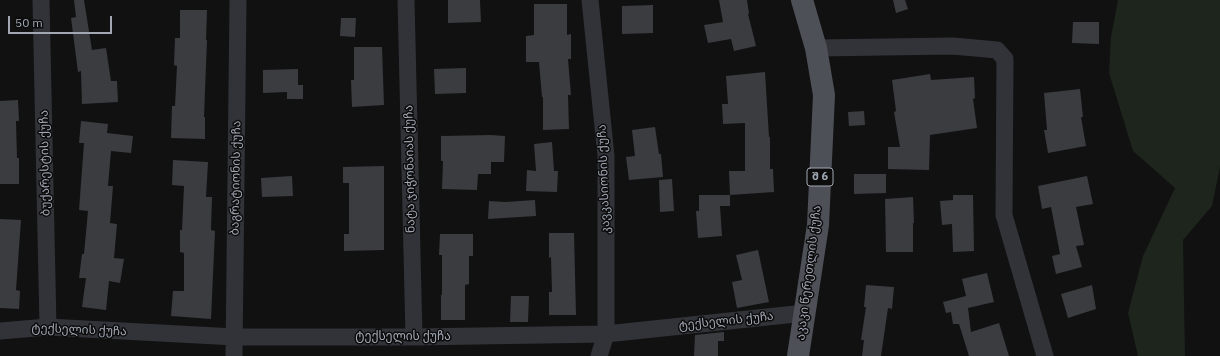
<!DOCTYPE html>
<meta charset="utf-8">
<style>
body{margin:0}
#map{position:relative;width:1220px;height:356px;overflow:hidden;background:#111112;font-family:"IBM Plex Sans",sans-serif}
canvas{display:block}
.scale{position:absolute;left:8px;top:16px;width:104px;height:18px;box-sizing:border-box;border:2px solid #a1a8b4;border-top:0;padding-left:5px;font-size:12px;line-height:14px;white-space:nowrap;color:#a1a8b4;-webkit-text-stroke:3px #0c0c0d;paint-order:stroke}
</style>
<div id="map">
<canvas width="1220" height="356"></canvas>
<div class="scale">50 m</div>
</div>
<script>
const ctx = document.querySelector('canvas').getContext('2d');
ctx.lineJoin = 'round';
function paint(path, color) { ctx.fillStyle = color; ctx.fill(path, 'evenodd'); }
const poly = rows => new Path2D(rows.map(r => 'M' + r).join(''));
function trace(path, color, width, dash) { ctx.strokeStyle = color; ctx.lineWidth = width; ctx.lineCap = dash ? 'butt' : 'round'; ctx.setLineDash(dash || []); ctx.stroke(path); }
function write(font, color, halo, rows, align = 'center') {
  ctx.font = font + ' "IBM Plex Sans","Noto Sans Georgian",sans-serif'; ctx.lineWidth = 3; ctx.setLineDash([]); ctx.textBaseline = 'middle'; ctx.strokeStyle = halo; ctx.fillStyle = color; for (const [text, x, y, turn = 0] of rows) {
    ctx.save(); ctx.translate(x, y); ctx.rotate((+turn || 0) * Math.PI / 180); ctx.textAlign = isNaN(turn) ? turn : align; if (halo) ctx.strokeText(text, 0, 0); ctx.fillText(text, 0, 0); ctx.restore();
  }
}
const green = poly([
 [1118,0,1220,0,1220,167,1212,206,1183,240,1185,356,1138,356,1128,313,1143,256,1175,188,1133,151,1109,73,1111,37]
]);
const building = poly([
 [74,0,84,0,92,50,106,48,111,81,117,81,118,102,82,104,81,71,78,72,71,18,76,17],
 [448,0,480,0,481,22,448,23],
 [719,0,747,0,749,14,748,14,756,46,734,51,731,39,708,43,704,25,723,22],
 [893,0,905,0,908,9,896,13],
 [534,4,567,4,567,35,571,34,571,59,568,59,571,95,568,95,569,129,543,130,543,97,542,97,539,62,526,62,526,36,534,35],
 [653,5,653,33,622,34,622,6],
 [180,10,207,10,206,40,207,40,204,117,205,117,205,139,171,138,172,106,175,106,177,66,174,65,175,38,180,38],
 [341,18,356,18,355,37,340,36],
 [1073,22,1099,22,1099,44,1072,43],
 [354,47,382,47,384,105,352,107,351,80,354,80],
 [466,68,466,93,435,94,434,69],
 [298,69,298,85,303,85,303,99,287,99,287,92,263,93,263,70],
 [765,72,769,137,770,137,770,169,773,169,774,192,730,195,729,171,745,171,745,123,723,124,722,104,728,104,726,76],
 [930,74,931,80,974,77,975,98,973,99,977,128,930,135,929,170,888,169,888,147,900,147,894,112,896,111,892,80],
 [1080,89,1083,117,1081,117,1086,146,1048,153,1044,130,1047,130,1044,93],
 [18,100,19,121,16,121,17,158,19,158,19,184,0,184,0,101],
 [864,111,865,125,849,126,848,112],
 [81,121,108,124,107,133,133,136,131,153,111,151,108,186,113,186,110,223,117,224,114,258,124,259,120,283,109,281,106,310,82,307,86,278,79,278,82,254,84,254,88,211,79,210,84,143,79,143],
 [655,127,659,154,661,154,663,177,629,180,626,157,635,156,632,130],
 [491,135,505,136,504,162,491,162,491,174,478,174,477,190,442,189,443,161,441,161,441,136],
 [552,142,554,171,558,171,557,192,526,191,527,170,536,171,534,144],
 [173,160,208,162,206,197,212,197,211,230,215,231,211,319,171,316,173,291,184,291,184,253,180,252,180,230,182,230,184,186,172,185],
 [384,166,384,250,344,251,344,234,349,234,349,183,343,183,343,167],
 [854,174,886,174,886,193,854,194],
 [292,176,293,196,262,197,261,178],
 [1087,176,1093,204,1076,207,1084,245,1076,246,1082,267,1056,274,1052,256,1060,254,1051,207,1042,209,1038,186],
 [672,179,674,211,660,212,659,180],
 [699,195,730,195,730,206,720,206,722,236,698,238,696,211,699,211],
 [953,195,973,195,974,251,953,252,952,224,942,225,940,201,953,200],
 [913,197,914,223,913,223,913,252,886,252,885,199],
 [535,200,536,216,488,219,489,201,505,202],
 [0,219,21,220,16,290,20,291,19,309,0,308],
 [549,233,574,233,576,315,549,315,549,292,552,292,551,257,549,258],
 [440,234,473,234,473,256,469,256,469,284,465,285,465,320,441,320,441,295,442,295,442,255,439,255],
 [758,250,769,302,737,308,732,282,742,280,736,255],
 [987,273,994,302,968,308,971,332,999,323,1009,356,969,356,959,324,953,324,951,312,946,313,943,302,966,296,962,279],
 [866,285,894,287,892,309,888,308,881,356,862,356,864,340,861,340,866,307,864,307],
 [1092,285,1096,309,1068,318,1061,294],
 [511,296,529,296,528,322,510,322],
 [724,332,724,341,718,341,718,356,694,356,695,335]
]);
const minor = poly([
 [41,0,48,327],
 [406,0,414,337],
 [590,0,606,156,606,334,599,356],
 [816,48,953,46,997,50,1005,59,1004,215,1045,356],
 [0,331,48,327,235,337,414,337,606,334,805,313],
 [234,356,238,0]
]);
const major = poly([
 [798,356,818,225,824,95,816,48,802,0]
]);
const shields = [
 [820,177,26]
];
const shieldNames = [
 ["შ 6",820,177]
];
const streetNames = [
 ["ბუქარესტის ქუჩა",45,163,-91],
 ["ნატა ჯიჭონაიას ქუჩა",410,169,-91],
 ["ბაგრატიონის ქუჩა",236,178,-89],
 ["კავკასიონის ქუჩა",604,179,-92],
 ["აკაკი წერეთლის ქუჩა",809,273,-83],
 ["ტექსელის ქუჩა",726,321,-6],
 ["ტექსელის ქუჩა",79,330,2],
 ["ტექსელის ქუჩა",403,337]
];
paint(green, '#1d251d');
paint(building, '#3a3c40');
trace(minor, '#313338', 17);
trace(major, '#4d5057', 22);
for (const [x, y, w] of shields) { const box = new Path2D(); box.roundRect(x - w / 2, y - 9, w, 18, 3); ctx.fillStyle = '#0c0c0d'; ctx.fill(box); trace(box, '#a1a8b4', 1); }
write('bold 11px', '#a1a8b4', null, shieldNames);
write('12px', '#a1a8b4', '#0c0c0d', streetNames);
</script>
